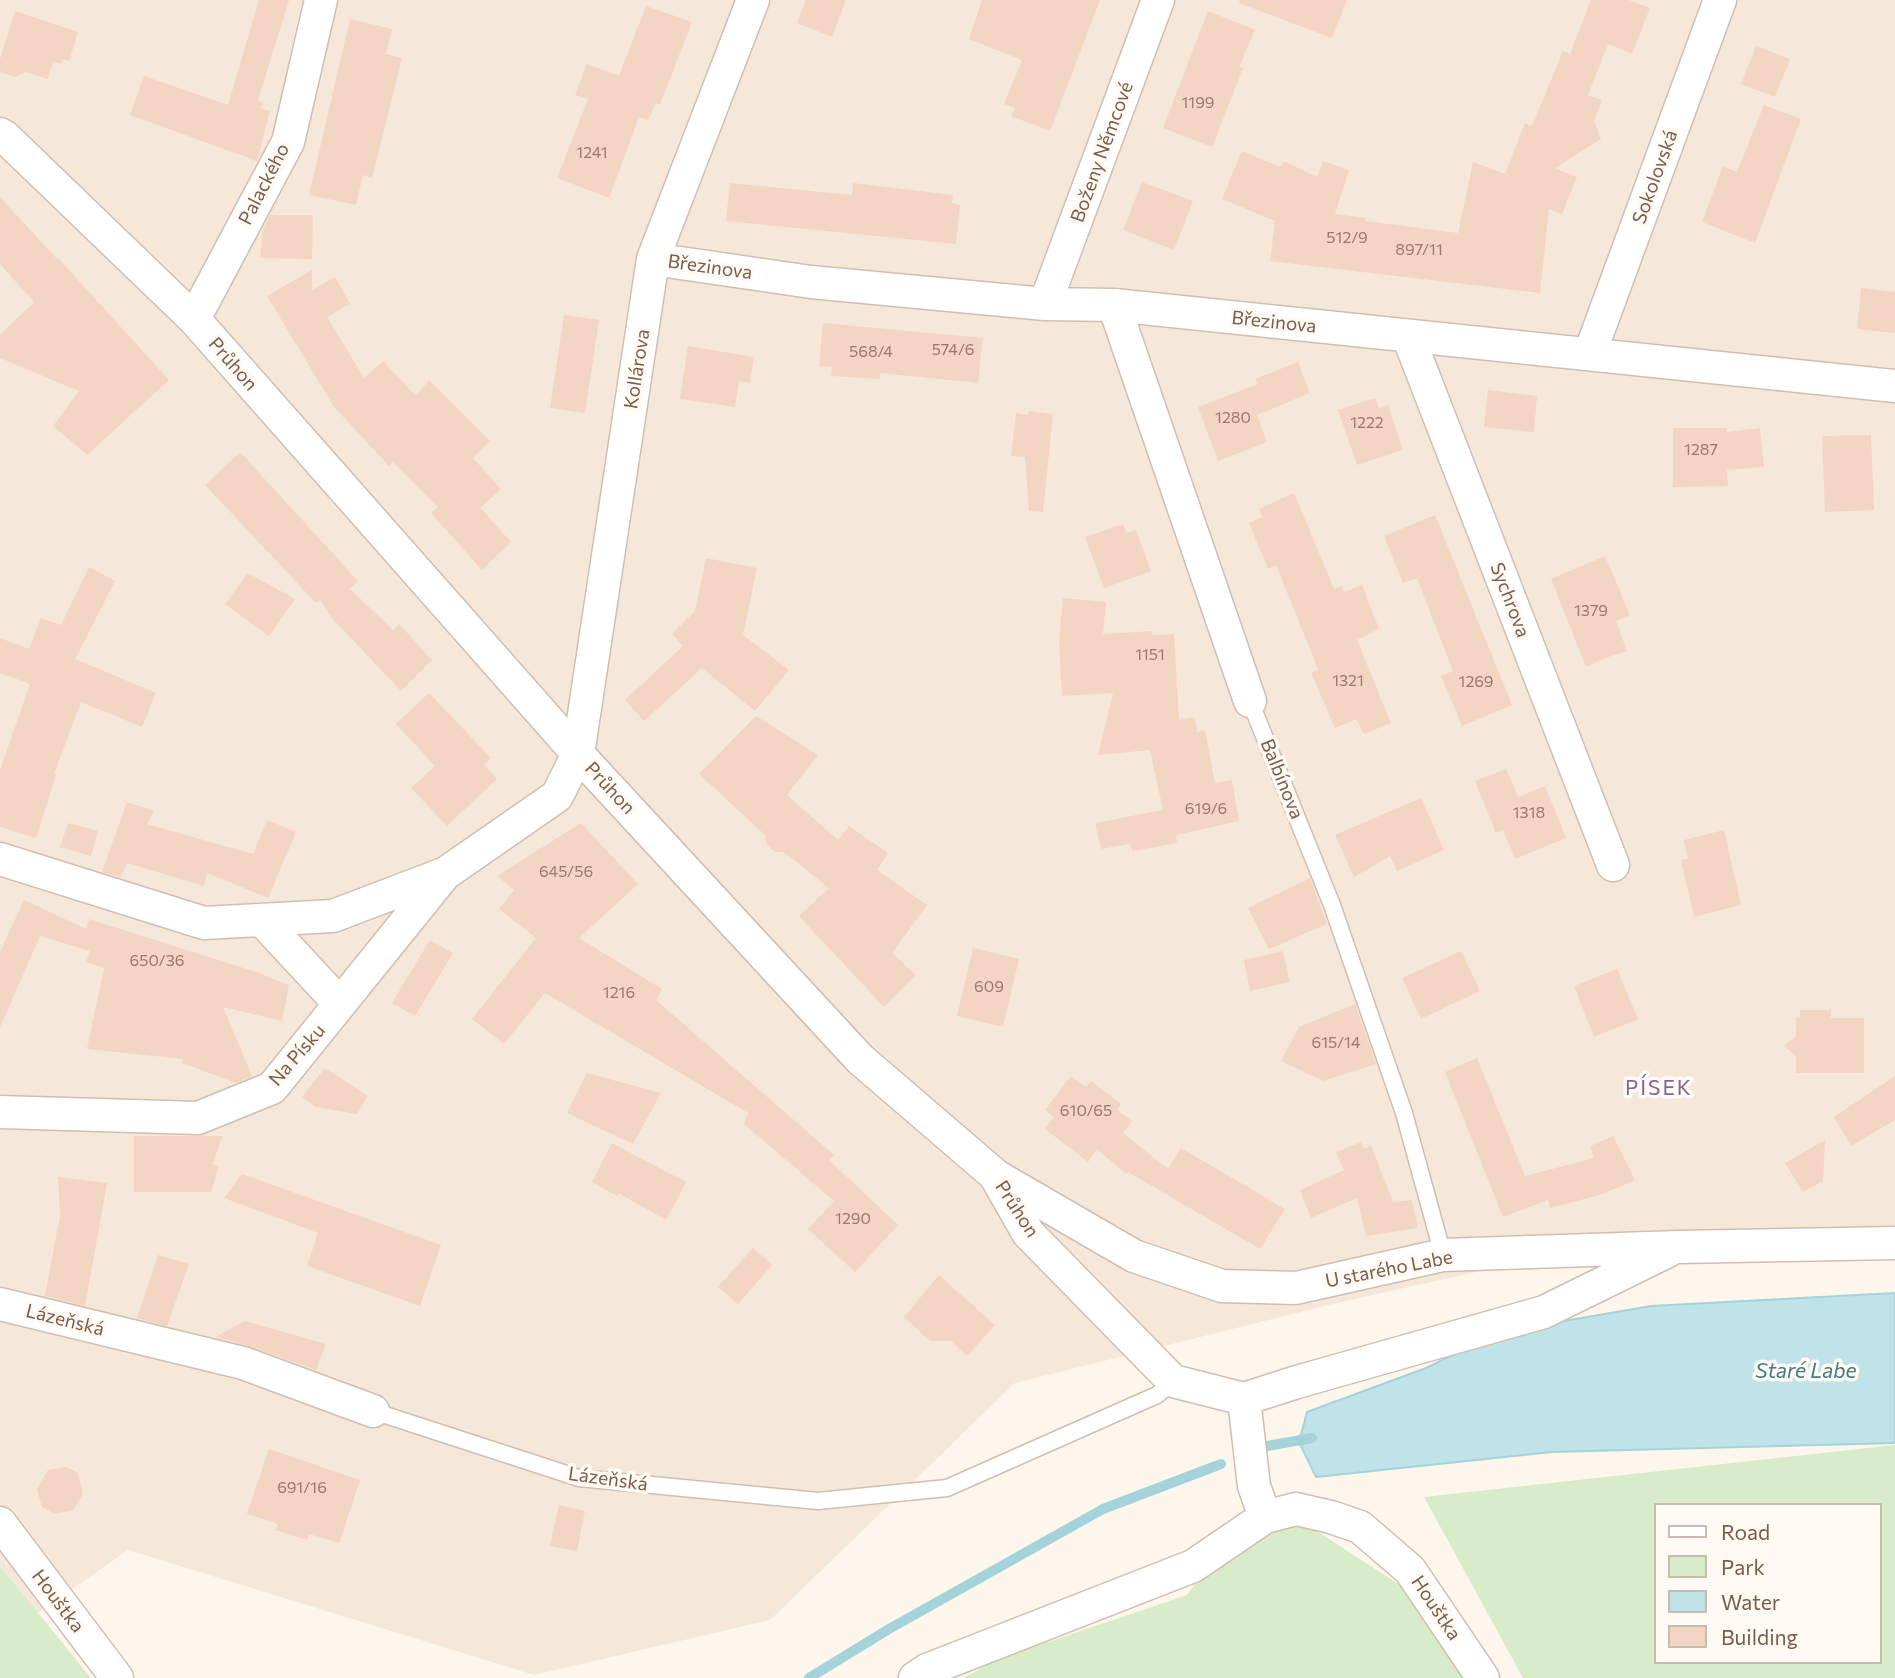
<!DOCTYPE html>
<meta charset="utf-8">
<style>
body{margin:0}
#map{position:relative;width:1895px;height:1678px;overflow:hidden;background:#fdf6ec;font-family:Commissioner,sans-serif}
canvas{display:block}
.legend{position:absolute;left:1654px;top:1503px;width:228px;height:161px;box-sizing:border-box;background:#fffaf3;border:2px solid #cabbb1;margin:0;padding:9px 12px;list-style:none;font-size:21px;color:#7a5c4d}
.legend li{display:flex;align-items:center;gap:14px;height:35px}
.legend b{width:35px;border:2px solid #cabbb1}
</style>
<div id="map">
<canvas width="1895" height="1678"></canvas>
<ul class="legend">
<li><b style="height:9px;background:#fff"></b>Road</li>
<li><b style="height:19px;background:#d8ecc9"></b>Park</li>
<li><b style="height:19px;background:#bfe3e8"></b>Water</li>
<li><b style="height:19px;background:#f3d5c3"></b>Building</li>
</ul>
</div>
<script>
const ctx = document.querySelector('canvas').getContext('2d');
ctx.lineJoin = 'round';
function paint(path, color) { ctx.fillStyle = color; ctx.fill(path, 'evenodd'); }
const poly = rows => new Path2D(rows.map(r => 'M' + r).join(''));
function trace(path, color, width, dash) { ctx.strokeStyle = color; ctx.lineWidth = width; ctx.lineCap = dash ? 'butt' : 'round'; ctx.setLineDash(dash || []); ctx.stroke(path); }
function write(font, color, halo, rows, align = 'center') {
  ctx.font = font + ' Commissioner,sans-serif'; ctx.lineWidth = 7; ctx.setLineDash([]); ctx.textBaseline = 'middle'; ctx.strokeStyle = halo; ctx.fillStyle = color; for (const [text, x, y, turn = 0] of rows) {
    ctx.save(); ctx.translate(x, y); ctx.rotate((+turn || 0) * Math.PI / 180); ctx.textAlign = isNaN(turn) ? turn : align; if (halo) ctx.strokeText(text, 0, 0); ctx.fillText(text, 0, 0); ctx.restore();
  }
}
const residential = poly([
 [0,0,1895,0,1895,1226,1655,1232,1337,1303,1015,1383,770,1620,534,1675,128,1550,38,1613,0,1566]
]);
const green = poly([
 [1895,1445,1895,1678,1523,1678,1424,1497],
 [1655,1505,1879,1505,1879,1662,1655,1662],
 [1258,1493,1420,1598,1463,1678,963,1678,998,1659,1187,1595],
 [0,1566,91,1678,0,1678]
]);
const water = poly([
 [1895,1293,1895,1443,1552,1452,1316,1477,1299,1442,1307,1412,1426,1368,1500,1332,1651,1306,1895,1293]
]);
const stream = poly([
 [1267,1446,1312,1438],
 [809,1678,889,1629,1103,1509,1221,1464]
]);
const building = poly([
 [259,0,289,0,258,100,263,102,261,108,270,111,257,161,130,115,144,76,228,105],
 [806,0,846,0,832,37,797,23],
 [982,0,1100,0,1050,131,1011,116,1015,108,1004,104,1022,60,969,39],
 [1240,0,1347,0,1332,38,1239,3],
 [1591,0,1629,0,1650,8,1632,54,1608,44,1588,95,1602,100,1594,121,1601,139,1555,168,1577,177,1562,214,1549,209,1540,293,1270,261,1275,221,1222,199,1242,151,1280,167,1284,161,1317,177,1323,161,1349,170,1335,214,1366,218,1365,221,1458,233,1473,162,1505,174,1525,123,1532,126,1563,51,1570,54],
 [646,6,692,22,660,105,656,103,648,120,639,117,609,198,557,178,588,99,575,95,587,64,619,76],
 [15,11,78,32,69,61,63,59,61,64,53,61,48,79,25,72,15,77,0,72,0,59],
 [1208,11,1255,30,1239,67,1243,68,1212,147,1163,128],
 [350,19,392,29,386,54,402,58,372,178,363,175,356,205,309,195],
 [1756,46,1790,59,1775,97,1741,84],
 [1764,105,1801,119,1755,243,1702,222,1723,166,1737,172],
 [1142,182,1193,201,1174,250,1123,230],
 [730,183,852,195,853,183,953,195,952,203,960,205,956,244,726,221],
 [0,197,57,259,58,258,169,380,87,455,53,426,79,391,0,358,0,335,34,302,0,264],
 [270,215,313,215,312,259,260,258,263,229],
 [312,270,312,290,335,277,350,304,327,317,364,378,383,361,416,396,429,380,490,441,473,458,501,489,480,508,511,542,482,570,431,513,438,507,393,462,389,466,334,407,267,296],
 [1861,288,1895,292,1895,333,1857,329],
 [564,315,599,320,585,413,550,408],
 [823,323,983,338,978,383,880,373,880,379,831,376,832,367,819,366],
 [688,346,754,357,750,383,739,381,735,407,680,399],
 [1298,362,1310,393,1257,415,1267,442,1218,461,1198,407,1258,384,1255,379],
 [1488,390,1537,396,1534,432,1484,427],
 [1375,398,1379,408,1388,405,1403,450,1357,465,1338,410],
 [1029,411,1053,414,1043,512,1029,511,1025,457,1011,456,1016,413,1028,415],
 [1673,428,1727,428,1727,432,1760,428,1764,467,1727,470,1728,486,1673,487],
 [1871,435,1874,510,1825,512,1822,436],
 [240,452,358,581,350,589,393,630,399,624,432,660,401,691,331,617,320,600,316,603,205,485],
 [1294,493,1334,589,1342,586,1344,592,1362,585,1379,629,1357,640,1391,723,1364,734,1356,719,1335,728,1311,673,1318,670,1314,659,1276,565,1268,569,1249,523,1262,517,1259,509],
 [1435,515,1512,705,1462,726,1441,676,1453,671,1417,578,1403,583,1384,536],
 [1123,524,1126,533,1136,530,1151,571,1104,588,1085,537],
 [1605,556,1630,615,1616,621,1627,651,1605,658,1586,667,1551,579],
 [706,558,757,568,743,635,789,670,755,711,702,668,644,721,625,700,683,646,672,634,695,611],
 [89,567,115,581,75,659,156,693,142,727,81,702,54,774,56,775,36,838,0,827,0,770,30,684,0,673,0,638,29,649,41,618,61,625],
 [248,573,295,599,269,636,225,604],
 [1063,598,1106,602,1103,634,1152,631,1152,635,1174,634,1179,720,1195,717,1197,732,1205,730,1215,783,1232,780,1239,821,1176,835,1177,843,1133,851,1130,844,1101,849,1095,823,1163,810,1150,750,1098,755,1113,693,1062,696,1059,642],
 [429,693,491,758,484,765,497,779,447,826,411,788,435,766,396,724],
 [756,716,818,755,787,795,838,840,849,826,888,853,877,870,927,905,892,953,916,975,884,1007,799,916,829,888,784,852,775,852,766,844,765,835,699,774],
 [1506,769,1518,797,1545,786,1566,838,1515,859,1503,830,1496,833,1475,781],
 [1421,798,1444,850,1397,871,1390,856,1354,877,1335,835],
 [127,802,154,811,147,824,253,854,267,820,296,832,268,898,207,873,204,886,127,863,120,877,102,872],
 [68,823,98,831,91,856,60,847],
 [581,823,638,884,579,938,662,989,656,1000,834,1155,829,1160,898,1225,855,1272,808,1229,834,1201,744,1124,748,1113,545,993,504,1044,472,1019,536,938,499,909,514,890,497,876],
 [1724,830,1741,905,1694,917,1681,860,1688,858,1684,840],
 [1310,878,1327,924,1269,949,1248,908],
 [24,900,86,929,89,919,256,972,289,985,282,1021,223,1007,252,1076,236,1083,182,1063,183,1059,87,1049,104,968,86,962,90,951,40,936,0,1027,0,952],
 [430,940,453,953,415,1016,392,1003],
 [973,948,1019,959,1003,1027,957,1016],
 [1283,951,1290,982,1250,991,1244,960],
 [1461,951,1480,991,1421,1019,1402,978],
 [1617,969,1638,1019,1594,1037,1574,986],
 [1355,1004,1376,1064,1323,1081,1281,1061,1299,1027],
 [1800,1010,1831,1010,1831,1018,1864,1018,1864,1073,1796,1073,1796,1056,1784,1046,1796,1036,1796,1018,1800,1018],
 [1477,1058,1525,1176,1594,1158,1590,1146,1613,1136,1635,1180,1600,1195,1550,1208,1548,1200,1503,1217,1445,1072],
 [325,1068,368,1096,357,1114,316,1107,302,1097],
 [587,1073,661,1093,633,1144,567,1113],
 [1071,1076,1086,1087,1091,1081,1121,1104,1117,1110,1132,1121,1123,1133,1168,1169,1181,1148,1285,1209,1260,1249,1128,1172,1126,1174,1097,1149,1088,1162,1045,1129,1054,1117,1045,1110],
 [1895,1076,1895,1120,1851,1146,1834,1117],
 [134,1136,223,1136,212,1164,219,1166,211,1192,134,1192],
 [1825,1140,1823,1181,1803,1192,1785,1163],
 [1361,1142,1364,1149,1371,1146,1393,1202,1412,1200,1418,1228,1366,1236,1357,1198,1311,1218,1300,1190,1344,1170,1336,1152],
 [612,1143,686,1182,666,1220,618,1193,617,1196,592,1182],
 [242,1174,441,1245,420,1306,307,1266,318,1233,224,1198],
 [58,1177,107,1183,85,1306,45,1296,60,1215],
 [753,1248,772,1265,738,1304,718,1287],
 [158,1255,189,1264,167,1326,137,1318],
 [939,1275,995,1325,967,1356,951,1341,930,1341,904,1317],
 [245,1321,326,1344,316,1370,249,1346,215,1337],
 [269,1449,360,1480,339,1543,309,1534,307,1540,275,1530,278,1524,247,1514],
 [66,1467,78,1473,83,1494,73,1510,55,1514,42,1507,37,1489,48,1470],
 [559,1505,585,1511,577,1551,550,1546]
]);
const service = poly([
 [1250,701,1332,905,1404,1113,1443,1255],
 [373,1411,579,1478,818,1501,947,1488,1157,1395,1173,1381]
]);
const minor = poly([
 [0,134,5,137,194,319,578,754,860,1059,995,1175,1028,1233,1173,1381,1244,1399],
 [653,259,811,282,1045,304,1114,305,1895,386],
 [1045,304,1158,0],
 [1114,305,1250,701],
 [194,319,288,142,321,0],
 [1408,336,1613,865],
 [1590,353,1720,0],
 [0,859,204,923,333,916,446,873,557,796,578,754,653,259,753,0],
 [262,920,340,1004],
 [0,1112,198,1118,272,1088,444,875],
 [996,1176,1134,1256,1222,1286,1296,1288,1443,1255,1678,1247,1895,1243],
 [0,1304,243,1363,373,1411],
 [1244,1399,1297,1382,1544,1312,1668,1251],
 [1244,1399,1254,1486,1265,1517],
 [0,1523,117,1678],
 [915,1678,927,1670,1193,1566,1265,1517,1296,1509,1331,1517,1360,1527,1410,1570,1483,1678]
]);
const numberNames = [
 ["1199",1198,103],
 ["1241",592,153],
 ["512/9",1347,238],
 ["897/11",1419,250],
 ["574/6",953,350],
 ["568/4",871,352],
 ["1280",1233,418],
 ["1222",1367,423],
 ["1287",1701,450],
 ["1379",1591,611],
 ["1151",1150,655],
 ["1321",1348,681],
 ["1269",1476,682],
 ["619/6",1206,809],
 ["1318",1529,813],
 ["645/56",566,872],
 ["650/36",157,961],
 ["609",989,987],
 ["1216",619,993],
 ["615/14",1336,1043],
 ["610/65",1086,1111],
 ["1290",853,1219],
 ["691/16",302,1488]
];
const streetNames = [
 ["Boženy Němcové",1102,152,-70],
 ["Sokolovská",1655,177,-70],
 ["Palackého",264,184,-63],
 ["Březinova",710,267,8],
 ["Březinova",1274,322,6],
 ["Průhon",233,364,49],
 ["Kollárova",637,369,-81],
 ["Sychrova",1510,600,69],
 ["Balbínova",1282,779,68],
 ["Průhon",610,788,47],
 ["Na Písku",297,1055,-49],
 ["Průhon",1017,1209,57],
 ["U starého Labe",1389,1269,-11],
 ["Lázeňská",65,1320,14],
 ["Lázeňská",608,1479,8],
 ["Houštka",58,1601,53],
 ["Houštka",1436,1608,56]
];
const neighbourhoodNames = [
 ["PÍSEK",1659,1088]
];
const waterNames = [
 ["Staré Labe",1806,1371]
];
paint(residential, '#f5e8da');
paint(green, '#d8ecc9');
paint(water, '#bfe3e8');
trace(water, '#a5d3da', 2);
trace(stream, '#a5d3da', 10);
paint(building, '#f3d5c3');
trace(service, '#d1beb0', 19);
trace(minor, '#d1beb0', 35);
trace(service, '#fff', 16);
trace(minor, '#fff', 32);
write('16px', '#987a6a', null, numberNames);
write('19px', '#7a5c4d', '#fffaf3', streetNames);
ctx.letterSpacing = '2px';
write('21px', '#846695', '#fffaf3', neighbourhoodNames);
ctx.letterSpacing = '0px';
write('italic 21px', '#437c86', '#fffaf3', waterNames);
</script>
